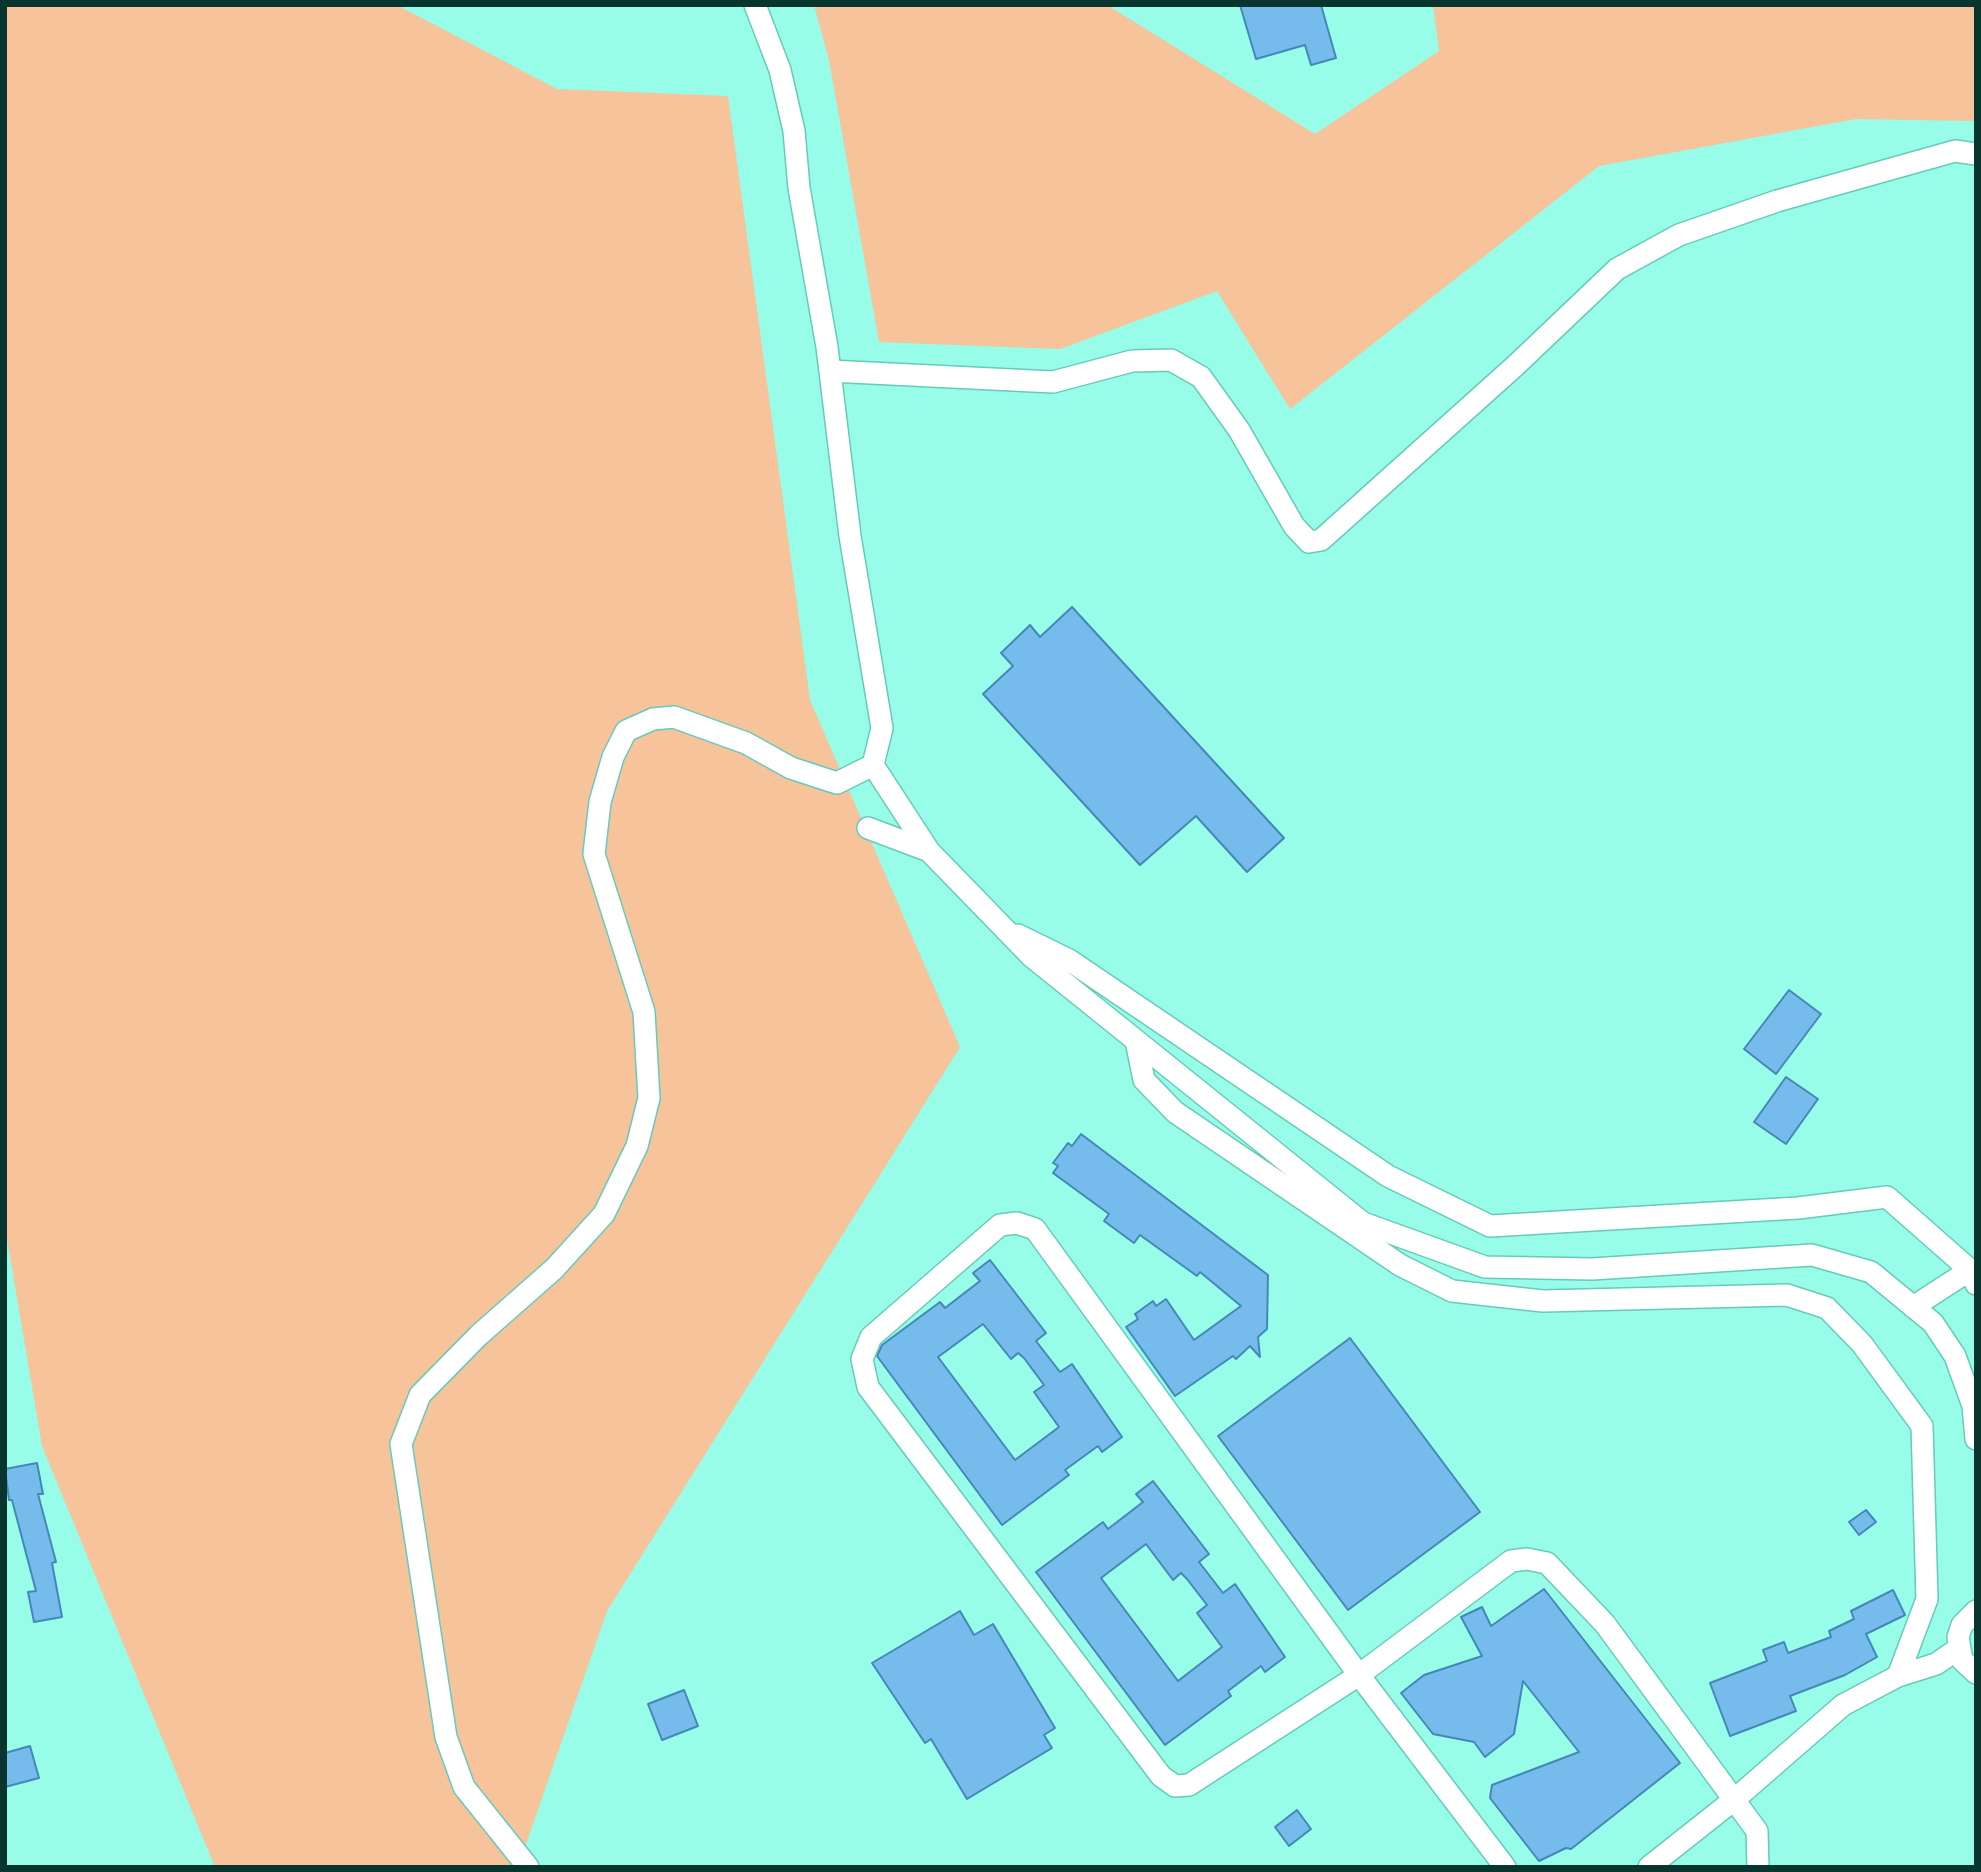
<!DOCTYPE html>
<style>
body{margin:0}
#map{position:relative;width:1981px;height:1872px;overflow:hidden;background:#97fce8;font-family:Poppins,sans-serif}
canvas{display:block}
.frame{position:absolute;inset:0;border:7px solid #08362f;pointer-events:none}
</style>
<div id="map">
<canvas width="1981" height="1872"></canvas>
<div class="frame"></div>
</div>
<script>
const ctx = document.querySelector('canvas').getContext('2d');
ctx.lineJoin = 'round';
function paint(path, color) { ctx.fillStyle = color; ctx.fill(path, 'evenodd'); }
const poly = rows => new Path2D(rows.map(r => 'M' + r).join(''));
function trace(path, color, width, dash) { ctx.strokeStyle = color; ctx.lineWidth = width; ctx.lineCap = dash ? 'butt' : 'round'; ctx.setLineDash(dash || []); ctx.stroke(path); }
const green = poly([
 [5,5,397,5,557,89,728,96,810,700,960,1047,607,1611,518,1867,215,1867,42,1446,5,1227],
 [814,5,1107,5,1315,134,1439,51,1433,5,1976,5,1976,121,1856,119,1599,166,1290,409,1217,291,1060,349,879,342,829,60]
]);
const building = poly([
 [1240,5,1321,5,1336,58,1311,65,1305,45,1256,59,1240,5],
 [1072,607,1284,838,1247,872,1196,816,1140,865,983,694,1013,666,1001,653,1030,625,1040,637,1072,607],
 [1789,990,1821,1014,1776,1074,1744,1049,1789,990],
 [1786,1077,1818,1099,1786,1144,1754,1122,1786,1077],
 [1081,1134,1268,1275,1267,1329,1258,1337,1260,1357,1250,1346,1236,1359,1233,1356,1175,1396,1126,1327,1138,1319,1135,1314,1153,1301,1156,1306,1166,1299,1194,1340,1241,1306,1200,1272,1197,1276,1140,1235,1134,1243,1104,1221,1109,1214,1053,1173,1058,1166,1053,1163,1068,1143,1072,1146,1081,1134],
 [990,1260,1046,1333,1036,1341,1060,1372,1072,1364,1122,1437,1102,1452,1098,1446,1065,1470,1069,1475,1002,1525,877,1356,882,1345,940,1302,945,1308,980,1281,973,1273,990,1260],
 [983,1324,1011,1359,1018,1353,1024,1358,1044,1385,1034,1392,1059,1427,1015,1460,938,1357,983,1324],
 [1350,1338,1480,1512,1348,1610,1218,1436,1350,1338],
 [37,1463,43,1494,38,1494,56,1562,52,1563,62,1617,34,1622,28,1592,36,1591,12,1500,9,1500,5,1469,37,1463],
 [1153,1481,1209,1554,1199,1562,1223,1593,1235,1584,1285,1657,1265,1672,1261,1666,1228,1691,1231,1696,1165,1745,1036,1572,1103,1522,1108,1529,1143,1502,1136,1494,1153,1481],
 [1146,1544,1173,1580,1181,1573,1187,1579,1207,1605,1197,1613,1222,1647,1178,1681,1101,1578,1146,1544],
 [1866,1510,1876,1522,1859,1535,1849,1522,1866,1510],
 [1544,1589,1680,1763,1571,1849,1566,1848,1539,1861,1490,1798,1492,1785,1579,1752,1523,1681,1514,1734,1485,1757,1474,1742,1433,1734,1401,1693,1424,1675,1482,1656,1461,1617,1482,1607,1491,1626,1544,1589],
 [1893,1590,1905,1615,1866,1634,1877,1657,1845,1675,1790,1696,1796,1711,1730,1736,1710,1683,1767,1661,1763,1650,1784,1642,1788,1653,1831,1637,1829,1631,1854,1619,1851,1611,1893,1590],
 [960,1611,974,1635,993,1624,1055,1728,1044,1735,1052,1748,967,1799,931,1739,925,1743,872,1663,960,1611],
 [684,1690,698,1726,662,1740,648,1704,684,1690],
 [30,1746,39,1778,5,1787,5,1753,30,1746],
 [1297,1810,1311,1829,1289,1846,1275,1827,1297,1810]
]);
const minor = poly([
 [830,371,1053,382,1132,361,1171,360,1201,377,1239,430,1294,526,1309,542,1321,540,1515,366,1617,269,1679,235,1777,201,1955,151,1976,154],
 [873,765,929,851,1031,956,1363,1223,1485,1267,1592,1269,1812,1255,1871,1272,1933,1323,1955,1356,1973,1406,1976,1439],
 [868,828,929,851],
 [1018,935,1069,960,1388,1176,1490,1226,1798,1208,1887,1197,1970,1270,1976,1284],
 [1136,1041,1144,1080,1175,1112,1400,1265,1452,1291,1543,1301,1787,1295,1827,1308,1862,1344,1922,1426,1927,1599,1898,1676],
 [1913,1307,1970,1270,1976,1272],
 [1976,1611,1962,1625,1958,1637,1962,1660,1976,1673],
 [528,1867,464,1787,446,1737,401,1444,420,1395,479,1335,554,1269,604,1214,637,1146,649,1098,644,1012,594,854,600,802,613,757,626,731,653,719,674,717,746,743,791,768,837,783,873,765,882,728,850,536,827,347,799,188,794,131,780,70,755,5],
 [1505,1867,1359,1675,1035,1229,1017,1223,1000,1225,871,1337,862,1359,868,1387,1161,1776,1175,1786,1189,1785,1359,1675,1511,1561,1527,1559,1547,1563,1605,1624,1757,1831,1758,1867],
 [1649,1867,1735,1799,1843,1705,1898,1676,1936,1664,1958,1649]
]);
paint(green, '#f6c39a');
paint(building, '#75bbeb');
trace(building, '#4388b6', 2);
trace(minor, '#66cbb9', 24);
trace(minor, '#fff', 21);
</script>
